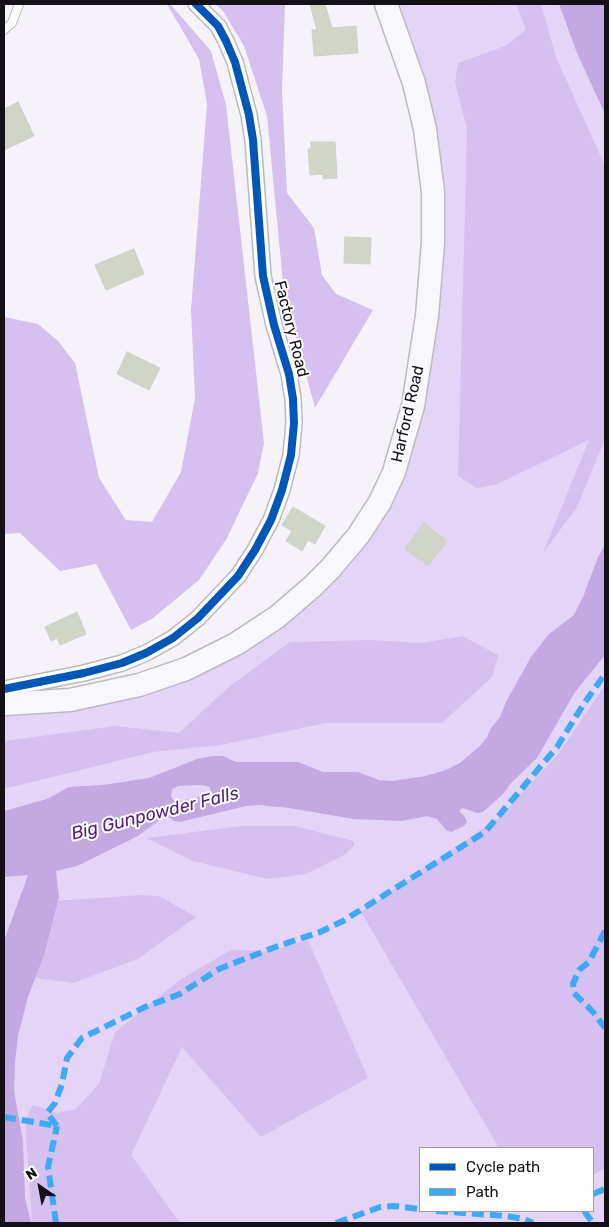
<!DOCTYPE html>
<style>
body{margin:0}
#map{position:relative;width:609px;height:1227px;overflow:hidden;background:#f5f2f9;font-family:Rubik,sans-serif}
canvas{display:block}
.frame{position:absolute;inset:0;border:5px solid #131017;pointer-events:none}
.legend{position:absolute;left:419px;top:1147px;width:175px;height:65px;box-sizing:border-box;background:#fff;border:1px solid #a19fa2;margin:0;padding:6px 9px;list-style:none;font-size:15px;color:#131017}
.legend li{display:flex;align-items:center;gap:10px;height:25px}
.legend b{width:25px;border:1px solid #a19fa2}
.north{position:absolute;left:15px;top:1162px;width:50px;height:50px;-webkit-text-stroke:4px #fff;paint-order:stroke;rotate:327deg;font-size:14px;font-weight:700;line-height:20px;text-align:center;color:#131017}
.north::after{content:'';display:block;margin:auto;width:18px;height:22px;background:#131017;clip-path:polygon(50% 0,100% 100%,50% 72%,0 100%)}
</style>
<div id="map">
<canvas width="609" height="1227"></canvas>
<div class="frame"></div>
<ul class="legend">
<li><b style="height:6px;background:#0057b8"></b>Cycle path</li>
<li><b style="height:6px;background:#3fa9f5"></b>Path</li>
</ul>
<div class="north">N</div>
</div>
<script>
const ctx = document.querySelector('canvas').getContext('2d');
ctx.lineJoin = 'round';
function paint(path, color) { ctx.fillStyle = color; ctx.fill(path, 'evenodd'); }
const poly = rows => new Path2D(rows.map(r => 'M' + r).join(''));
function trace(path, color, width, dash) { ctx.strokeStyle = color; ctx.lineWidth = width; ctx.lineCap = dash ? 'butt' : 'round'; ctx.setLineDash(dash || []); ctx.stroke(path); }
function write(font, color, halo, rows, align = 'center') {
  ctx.font = font + ' Rubik,sans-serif'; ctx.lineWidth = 4; ctx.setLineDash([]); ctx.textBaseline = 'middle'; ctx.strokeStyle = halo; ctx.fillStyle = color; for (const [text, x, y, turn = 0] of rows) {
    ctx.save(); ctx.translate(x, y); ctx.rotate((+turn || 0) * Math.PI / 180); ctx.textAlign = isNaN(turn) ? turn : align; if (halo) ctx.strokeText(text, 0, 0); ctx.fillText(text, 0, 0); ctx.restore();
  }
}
const green = poly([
 [397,4,605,4,605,1223,4,1223,4,715,90,707,155,691,211,668,258,643,306,607,347,565,383,519,408,466,425,404,437,323,444,233,442,173],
 [420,1148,593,1148,593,1211,420,1211]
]);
const forest = poly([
 [167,4,170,4,211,51,226,105,264,443,258,473,227,538,199,580,153,618,131,630,96,564,60,571,20,533,4,534,4,317,38,324,58,341,75,363,99,478,126,520,152,522,181,472,195,398,191,310,207,104,199,59],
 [215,4,285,4,282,91,287,193,314,228,322,275,336,294,373,310,315,408,284,293,267,116,244,46,223,11],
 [516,4,541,4,556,57,605,166,605,439,577,507,543,553,589,440,495,485,477,488,458,476,467,128,455,83,458,63,505,46,526,30],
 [463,636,498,655,492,677,442,723,326,723,221,745,153,752,4,789,4,741,116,726,179,733,230,686,290,642,371,640,421,643],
 [605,685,605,1168,593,1175,593,1148,499,1148,361,912,501,816,559,753],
 [241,826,295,826,353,841,355,845,344,855,306,874,268,879,193,861,147,838],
 [141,895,159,896,196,917,138,959,73,983,35,978,56,901],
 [308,940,368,1078,261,1137,182,1047,131,1155,180,1223,32,1223,25,1121,33,1105,56,1113,76,1109,99,1084,115,1032,181,979,231,950,270,951]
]);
const water = poly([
 [559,4,605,4,605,114,577,53],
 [605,545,605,655,575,692,537,758,511,783,503,794,483,812,477,813,462,808,459,811,465,817,467,822,464,826,451,832,446,830,437,819,427,816,402,821,354,819,289,808,260,805,246,806,180,822,174,821,166,815,138,836,77,866,56,871,59,897,44,955,28,997,18,1036,15,1063,14,1091,23,1141,25,1197,31,1223,4,1223,4,941,28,875,4,877,4,811,47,799,69,787,103,785,149,778,197,759,213,756,223,756,236,762,298,762,323,772,358,772,379,780,393,781,425,776,446,770,460,763,481,745,487,737,491,728,500,717,507,700,531,657,549,634,574,615,583,597,598,557],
 [202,785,210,787,211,794,177,802,173,800,171,796,172,789,179,786]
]);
const building = poly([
 [310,4,325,4,332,28,356,26,358,53,314,56,312,30,317,30,310,4],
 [18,102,34,136,4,150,4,109,18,102],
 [311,142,335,142,337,178,323,179,323,174,310,175,308,149,311,149,311,142],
 [345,237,371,238,370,264,344,263,345,237],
 [134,249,144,274,106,290,95,265,134,249],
 [127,352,160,368,149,390,117,374,127,352],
 [293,507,325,526,315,544,308,540,302,551,286,541,292,531,282,525,293,507],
 [424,523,447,541,428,566,405,549,424,523],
 [77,612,86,634,60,645,57,638,51,641,45,627,77,612]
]);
const lane = poly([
 [4,30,12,23,19,4]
]);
const street = poly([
 [4,689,84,673,122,663,146,653,173,638,198,618,238,576,255,550,271,520,282,490,291,455,294,423,293,399,289,374,274,325,263,276,253,140,249,115,235,62,226,41,218,26,196,4]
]);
const secondary = poly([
 [4,704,70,700,139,685,186,669,236,644,277,617,313,586,330,569,358,536,380,502,394,472,413,406,427,316,433,243,433,192,425,129,414,83,386,4]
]);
const quiet = poly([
 [605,931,589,962,579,970,573,984,574,993,594,1013,605,1028],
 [4,1117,57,1126,47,1113,55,1103,62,1084,67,1058,82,1038,145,1007,180,994,219,969,278,946,320,932,343,921,485,832,557,747,583,705,605,674],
 [593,1194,605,1189],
 [436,1211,506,1216,524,1219,533,1223],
 [584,1211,593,1223],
 [56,1223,48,1167,57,1126],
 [336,1223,380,1207,394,1206,420,1209]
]);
const cycleway = poly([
 [4,689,84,673,122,663,146,653,173,638,198,618,238,576,255,550,271,520,282,490,291,455,294,423,293,399,289,374,274,325,263,276,253,140,249,115,235,62,226,41,218,26,196,4]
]);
const streetNames = [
 ["Factory Road",291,329,76],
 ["Harford Road",408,414,-77]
];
const waterNames = [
 ["Big Gunpowder Falls",155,814,-14]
];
paint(green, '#e4d5f8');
paint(forest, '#d6c0ef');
paint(water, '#c3a9e2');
paint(building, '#d0d5c8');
trace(building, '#cecfce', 1);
trace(lane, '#bdbac1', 10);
trace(street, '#bdbac1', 18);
trace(secondary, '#bdbac1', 25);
trace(lane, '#fefdfe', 8);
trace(street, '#fefdfe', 15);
trace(secondary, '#f8f7fb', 22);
trace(quiet, '#3fa9f5', 6, [12, 6]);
trace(cycleway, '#0057b8', 8);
write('16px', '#131017', '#fff', streetNames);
write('italic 18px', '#53237e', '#fff', waterNames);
</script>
